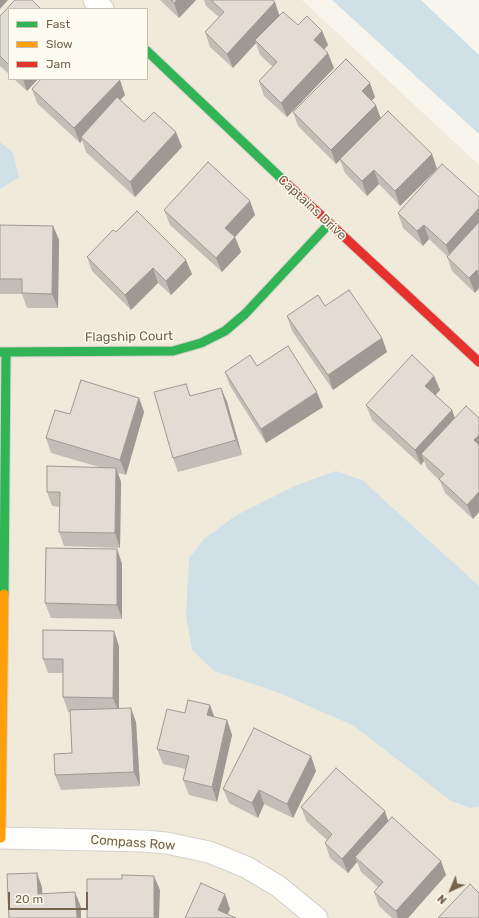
<!DOCTYPE html>
<style>
body{margin:0}
#map{position:relative;width:479px;height:918px;overflow:hidden;background:#f8f5ed;font-family:Rubik,sans-serif}
canvas{display:block}
.legend{position:absolute;left:8px;top:8px;width:140px;height:72px;box-sizing:border-box;background:#fefbf0;border:1px solid #c7beaf;margin:0;padding:5px 7px;list-style:none;font-size:12px;color:#75634d}
.legend li{display:flex;align-items:center;gap:8px;height:20px}
.legend b{width:20px;border:1px solid #c7beaf}
.north{position:absolute;left:431px;top:870px;width:40px;height:40px;-webkit-text-stroke:3px #fefbf0;paint-order:stroke;rotate:224deg;font-size:11px;font-weight:700;line-height:16px;text-align:center;color:#75634d}
.north::after{content:'';display:block;margin:auto;width:14px;height:18px;background:#75634d;clip-path:polygon(50% 0,100% 100%,50% 72%,0 100%)}
.scale{position:absolute;left:8px;top:892px;width:80px;height:18px;box-sizing:border-box;border:2px solid #75634d;border-top:0;padding-left:5px;font-size:12px;line-height:14px;white-space:nowrap;color:#75634d;-webkit-text-stroke:3px #fefbf0;paint-order:stroke}
</style>
<div id="map">
<canvas width="479" height="918"></canvas>
<ul class="legend">
<li><b style="height:5px;background:#30b455"></b>Fast</li>
<li><b style="height:5px;background:#ff9f0a"></b>Slow</li>
<li><b style="height:5px;background:#e5322d"></b>Jam</li>
</ul>
<div class="north">N</div>
<div class="scale">20 m</div>
</div>
<script>
const ctx = document.querySelector('canvas').getContext('2d');
ctx.lineJoin = 'round';
function paint(path, color) { ctx.fillStyle = color; ctx.fill(path, 'evenodd'); }
const poly = rows => new Path2D(rows.map(r => 'M' + r).join(''));
function trace(path, color, width, dash) { ctx.strokeStyle = color; ctx.lineWidth = width; ctx.lineCap = dash ? 'butt' : 'round'; ctx.setLineDash(dash || []); ctx.stroke(path); }
function write(font, color, halo, rows, align = 'center') {
  ctx.font = font + ' Rubik,sans-serif'; ctx.lineWidth = 3; ctx.setLineDash([]); ctx.textBaseline = 'middle'; ctx.strokeStyle = halo; ctx.fillStyle = color; for (const [text, x, y, turn = 0] of rows) {
    ctx.save(); ctx.translate(x, y); ctx.rotate((+turn || 0) * Math.PI / 180); ctx.textAlign = isNaN(turn) ? turn : align; if (halo) ctx.strokeText(text, 0, 0); ctx.fillText(text, 0, 0); ctx.restore();
  }
}
const residential = poly([
 [0,0,302,0,479,165,479,918,0,918],
 [9,9,147,9,147,79,9,79]
]);
const water = poly([
 [332,0,421,0,479,55,479,134],
 [0,142,13,153,19,177,2,188,0,188],
 [336,471,362,480,479,586,479,807,470,808,451,801,354,726,277,692,214,671,192,650,186,615,189,558,204,539,235,516,297,485]
]);
const street = poly([
 [94,0,103,9],
 [0,838,144,841,166,843,209,852,246,867,278,886,317,918]
]);
const fast = poly([
 [147,51,283,180],
 [0,352,173,351,201,343,225,331,245,314,329,224],
 [4,594,6,352]
]);
const slow = poly([
 [1,838,4,594]
]);
const jam = poly([
 [283,180,479,362]
]);
const wall = poly([
 [160,0,196,0,179,18],
 [204,0,272,0,279,15,298,25,322,31,328,45,324,49,334,68,287,117,264,96,259,81,273,67,260,55,256,43,233,68,210,47,205,32,219,17,206,6],
 [9,9,9,74,0,66,0,16],
 [14,79,38,79,27,91],
 [32,89,125,95,120,100,144,122,182,147,135,197,86,152,82,140,80,143,37,103],
 [375,97,372,101,381,118,432,154,437,169,400,206,379,184,367,196,345,173,340,160,336,164,298,126,293,112],
 [479,197,479,288,475,293,452,271,447,257,447,256,429,239,423,246,403,228,398,213],
 [250,201,255,215,235,237,241,252,222,272,170,225,164,210],
 [0,225,53,226,59,240,58,308,27,308,22,294,0,294],
 [116,232,192,274,171,295,158,283,131,310,92,271,87,257],
 [325,306,382,338,387,352,333,390,292,331,287,316],
 [257,366,323,407,266,443,230,386,225,372],
 [434,376,440,390,435,395,452,410,455,418,479,418,479,512,473,519,445,493,440,481,427,468,424,461,421,465,372,420,366,405],
 [186,384,190,396,221,388,227,402,242,455,178,472,173,458],
 [139,398,144,412,126,475,118,473,121,482,120,548,64,546,59,532,60,507,52,506,47,492,99,467,51,453,46,438],
 [117,549,122,564,122,619,51,618,45,603],
 [119,646,119,708,136,722,140,786,61,790,55,775,72,753,70,712,68,712,63,697,63,673,48,673,43,659],
 [210,705,214,717,227,720,232,735,217,802,189,795,183,780,186,769,163,764,157,749,185,713],
 [311,756,316,771,293,818,264,804,258,818,229,803,223,789],
 [301,807,388,821,446,875,408,918,392,918,379,906,374,892,378,887,361,872,357,862,348,873,330,858,325,843,327,840,307,822]
]);
const shadedWall = poly([
 [0,0,8,0,0,9],
 [177,0,196,0,179,18,174,3],
 [275,2,280,17,255,40,256,43,233,68,227,54],
 [322,31,328,45,319,55,314,40],
 [328,53,334,68,287,117,281,103],
 [23,79,38,79,27,91],
 [120,80,125,95,83,139,81,137,82,140,80,143,74,128],
 [370,83,375,97,367,105,362,91],
 [376,105,381,119,340,159,340,160,336,164,331,150],
 [176,132,182,147,135,197,130,182],
 [432,154,437,169,400,206,395,191],
 [374,170,379,184,367,196,362,181],
 [250,201,255,215,235,237,241,252,222,272,216,258,225,228],
 [479,208,479,228,451,259,446,245],
 [424,225,429,239,423,246,417,231],
 [53,226,59,240,58,308,52,294],
 [186,260,192,274,171,295,166,281],
 [153,268,158,283,131,310,125,295],
 [477,270,479,276,479,288,475,293,469,278],
 [382,338,387,352,333,390,328,375],
 [434,376,440,390,431,400,425,386],
 [221,388,227,402,242,455,236,440],
 [317,392,323,407,266,443,261,429],
 [139,398,144,412,126,475,120,460],
 [452,410,457,425,421,454,424,461,421,465,415,450],
 [479,435,479,453,474,440],
 [116,468,121,482,120,548,115,533],
 [479,492,479,512,473,519,467,505],
 [117,549,122,564,122,619,117,605],
 [114,631,119,646,119,713,113,698],
 [210,705,215,719,207,715],
 [131,708,136,722,140,786,134,772],
 [227,720,232,735,217,802,212,787],
 [311,756,316,771,293,818,287,804],
 [259,790,264,804,258,818,252,803],
 [385,811,390,826,355,857,357,862,348,873,342,859],
 [441,861,446,875,408,918,398,918,396,911],
 [37,873,42,887,43,908,38,894],
 [154,876,160,890,159,918,154,918],
 [75,892,81,907,81,918,77,918],
 [225,894,230,909,226,918,218,910]
]);
const building = poly([
 [15,0,32,0,41,9,9,9,9,65,0,56,0,16,15,0],
 [171,0,177,0,174,3,171,0],
 [211,0,272,0,275,2,227,54,205,32,224,12,211,0],
 [283,12,298,25,307,16,322,31,314,40,328,53,281,103,259,81,277,62,255,40,283,12],
 [346,59,370,83,362,91,376,105,331,150,293,112,346,59],
 [41,79,118,79,120,80,74,128,32,89,41,79],
 [117,97,144,122,154,112,176,132,130,182,81,137,117,97],
 [388,111,432,154,395,191,374,170,362,181,340,159,388,111],
 [208,162,250,201,225,228,235,237,216,258,164,210,208,162],
 [442,164,479,197,479,208,446,245,424,225,417,231,398,213,442,164],
 [137,211,186,260,166,281,153,268,125,295,87,257,113,230,116,232,137,211],
 [479,222,479,272,477,270,469,278,447,257,479,222],
 [0,225,53,226,52,294,22,293,22,279,0,279,0,225],
 [349,290,382,338,328,375,287,316,318,295,325,306,349,290],
 [288,346,317,392,261,429,225,372,250,355,257,366,288,346],
 [412,355,434,376,425,386,452,410,415,450,366,405,412,355],
 [81,380,139,398,120,460,46,438,55,410,70,414,81,380],
 [186,384,190,396,221,388,236,440,173,458,154,392,186,384],
 [466,406,479,418,479,435,474,440,479,445,479,492,467,505,439,479,444,474,421,454,466,406],
 [47,466,116,468,115,533,59,532,60,492,47,492,47,466],
 [46,548,117,549,117,605,45,603,46,548],
 [43,630,114,631,113,698,63,697,63,659,43,659,43,630],
 [188,700,210,705,207,715,227,720,212,787,183,780,189,756,157,749,167,709,185,713,188,700],
 [131,708,134,772,55,775,54,754,72,753,70,710,131,708],
 [254,728,311,756,287,804,259,790,252,803,223,789,254,728],
 [336,768,385,811,342,859,325,843,332,834,301,807,336,768],
 [392,817,441,861,396,911,374,892,383,882,355,857,392,817],
 [37,873,38,894,75,892,77,918,9,918,7,874,37,873],
 [122,875,154,876,154,918,87,918,87,879,122,879,122,875],
 [201,883,225,894,218,910,236,918,185,918,201,883],
 [470,884,479,893,479,918,438,918,470,884]
]);
const streetNames = [
 ["Captains Drive",312,208,43],
 ["Flagship Court",129,337,-1],
 ["Compass Row",133,843,4]
];
paint(residential, '#f0eadb');
paint(water, '#cfe1e7');
trace(street, '#d5d1c8', 23);
trace(fast, '#d6d1c8', 11);
trace(slow, '#d6d1c8', 11);
trace(jam, '#d6d1c8', 11);
trace(street, '#fefefc', 21);
trace(fast, '#30b455', 9);
trace(slow, '#ff9f0a', 9);
trace(jam, '#e5322d', 9);
paint(wall, '#c2bdb5');
paint(shadedWall, '#9e9a93');
paint(building, '#e2dcd2');
trace(building, '#9e9a93', 1);
write('13px', '#75634d', '#fefbf0', streetNames);
</script>
